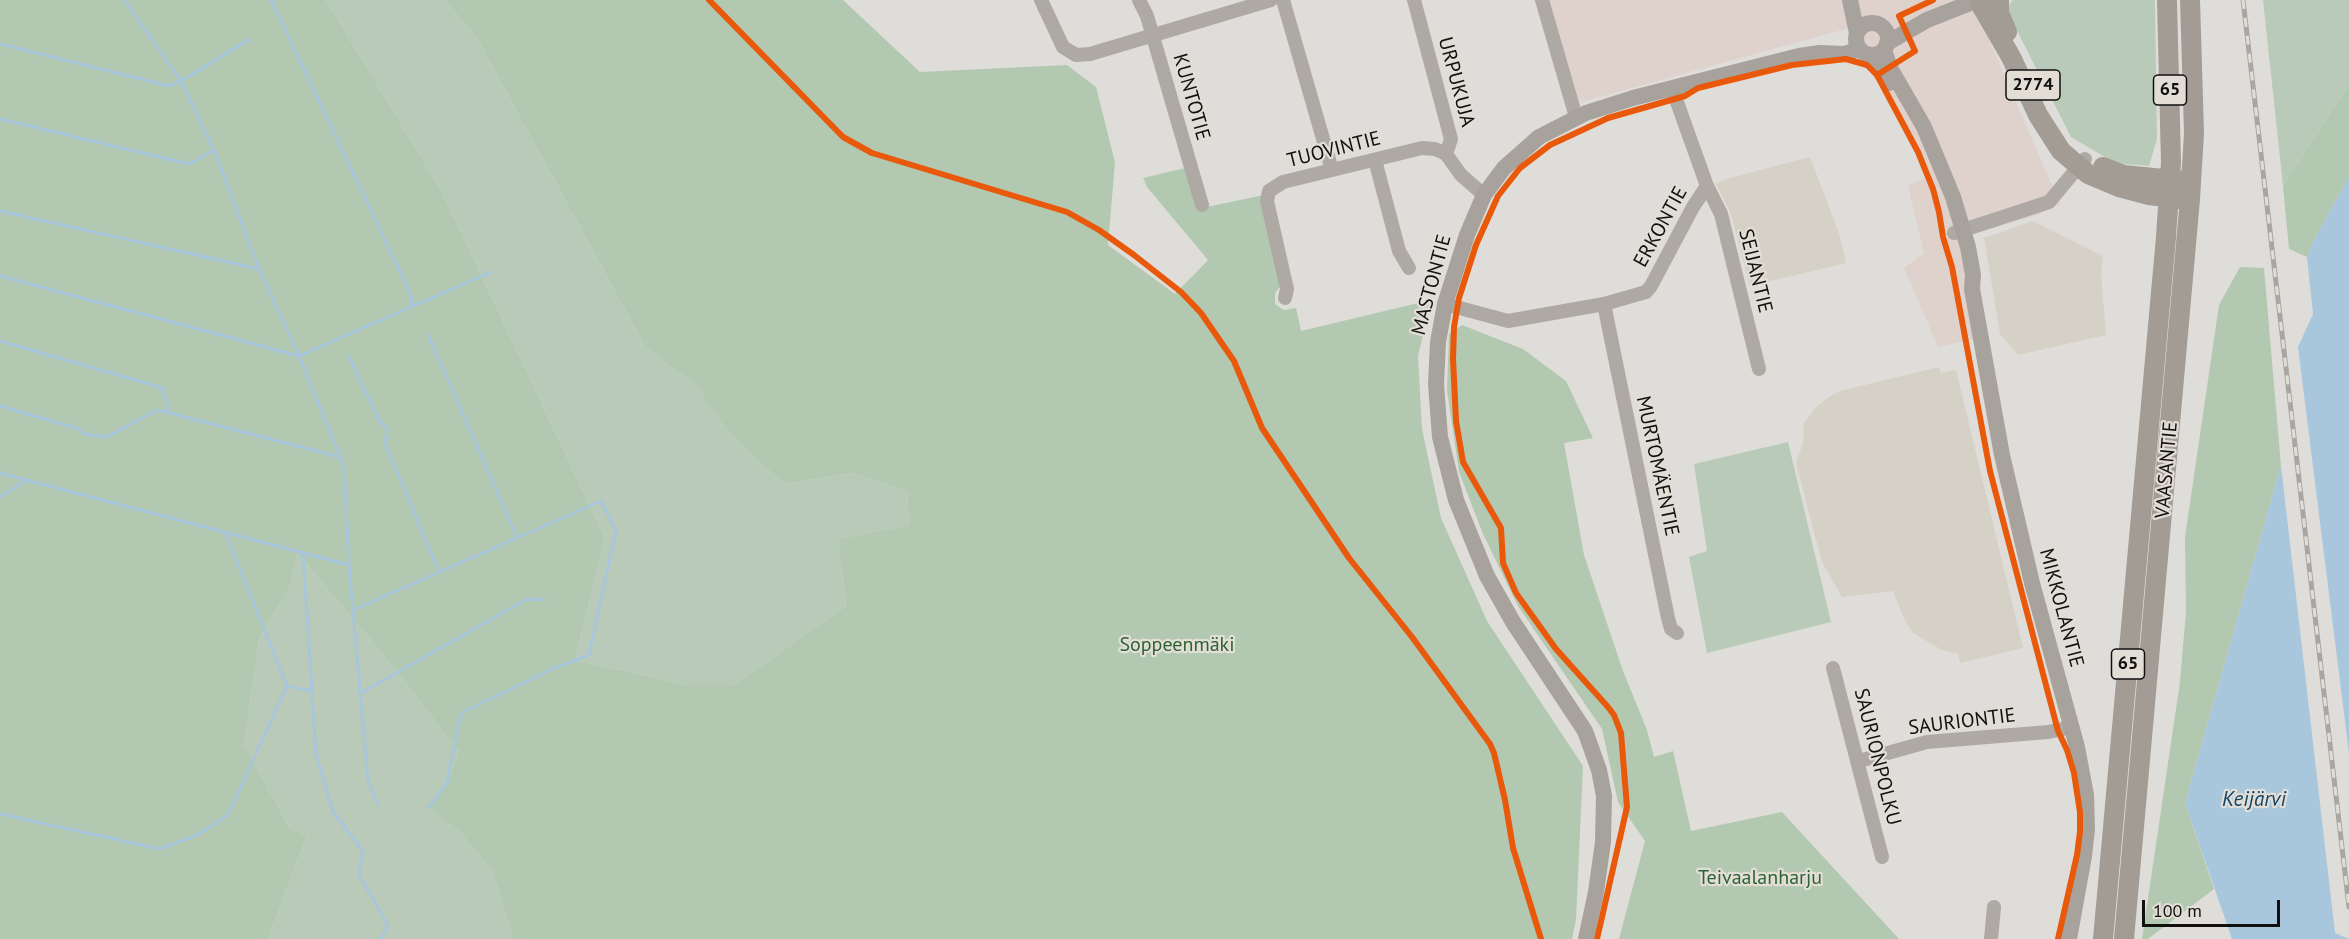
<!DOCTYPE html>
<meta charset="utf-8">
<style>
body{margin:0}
#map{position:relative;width:2349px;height:939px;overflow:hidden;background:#dfddd9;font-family:"PT Sans",sans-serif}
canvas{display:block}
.scale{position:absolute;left:2142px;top:900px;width:138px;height:27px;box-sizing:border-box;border:3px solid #12100e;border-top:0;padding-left:8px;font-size:18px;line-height:21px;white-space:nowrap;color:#12100e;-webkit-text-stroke:4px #e2ded6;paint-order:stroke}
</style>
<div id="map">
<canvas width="2349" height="939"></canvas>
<div class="scale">100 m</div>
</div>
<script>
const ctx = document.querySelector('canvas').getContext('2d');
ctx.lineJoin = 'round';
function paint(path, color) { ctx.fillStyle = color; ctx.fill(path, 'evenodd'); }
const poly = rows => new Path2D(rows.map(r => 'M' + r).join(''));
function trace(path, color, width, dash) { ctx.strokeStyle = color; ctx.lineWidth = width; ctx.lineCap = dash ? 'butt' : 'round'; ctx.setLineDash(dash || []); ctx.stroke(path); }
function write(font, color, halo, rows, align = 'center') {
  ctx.font = font + ' "PT Sans",sans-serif'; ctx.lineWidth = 4.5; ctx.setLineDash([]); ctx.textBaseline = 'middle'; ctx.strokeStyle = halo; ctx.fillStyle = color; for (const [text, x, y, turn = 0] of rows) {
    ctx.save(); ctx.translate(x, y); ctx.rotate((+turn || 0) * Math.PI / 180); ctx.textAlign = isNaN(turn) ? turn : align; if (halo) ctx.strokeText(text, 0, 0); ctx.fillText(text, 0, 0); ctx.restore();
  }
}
const commercial = poly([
 [1548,0,1972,0,2060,204,2037,215,1969,235,1988,336,1938,347,1904,268,1924,253,1908,186,1931,175,1885,82,1867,59,1849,28,1581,102,1578,98]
]);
const built = poly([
 [1810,157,1840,236,1846,263,1750,286,1731,214,1716,184,1726,179],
 [2033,221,2103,256,2101,274,2106,335,2018,355,2000,334,1984,238],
 [1939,367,1941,373,1956,370,2023,648,1960,663,1958,654,1942,650,1913,633,1905,621,1893,591,1842,597,1822,562,1796,463,1803,443,1804,423,1815,408,1829,397,1840,391]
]);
const green = poly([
 [326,0,444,0,474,33,646,348,695,384,719,420,752,455,784,484,852,473,907,491,909,525,838,539,846,606,734,685,688,685,575,660,605,538,442,192],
 [2013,0,2155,0,2157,139,2149,166,2115,163,2071,137,2006,9],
 [2263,0,2349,0,2349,85,2283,186],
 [1788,442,1831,622,1707,653,1689,557,1707,551,1694,464],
 [297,553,393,666,459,752,447,783,428,808,459,831,493,872,513,939,268,939,307,835,290,828,244,744,259,639,291,584]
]);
const forest = poly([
 [0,0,326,0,442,192,605,538,575,660,688,685,734,685,846,606,838,539,909,525,907,491,852,473,784,484,752,455,719,420,695,384,646,348,474,33,444,0,843,0,920,72,1067,65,1096,87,1115,162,1108,245,1175,294,1208,260,1147,187,1143,178,1185,168,1197,209,1264,195,1283,283,1275,293,1275,304,1284,310,1296,308,1301,331,1431,300,1418,356,1422,429,1441,518,1487,621,1583,766,1576,920,1572,939,513,939,493,872,459,831,428,808,447,783,459,752,393,666,297,553,291,584,259,639,244,744,290,828,307,835,268,939,0,939],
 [2349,85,2349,177,2314,240,2307,257,2289,249,2283,186],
 [2240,267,2264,268,2281,466,2185,803,2214,889,2148,939,2142,939,2180,682,2186,611,2185,537,2219,305],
 [1462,325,1523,349,1566,381,1593,438,1564,443,1584,555,1623,671,1647,730,1654,757,1673,751,1691,831,1782,812,1899,939,1619,939,1645,841,1618,802,1602,729,1518,606,1483,534,1459,472,1447,390,1449,334]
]);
const water = poly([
 [2349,177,2349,753,2298,347,2313,314,2307,257,2314,240],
 [2281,466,2335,933,2349,939,2232,939,2185,803]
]);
const stream = poly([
 [124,0,181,81,214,150,259,269,299,356,344,466,349,565,368,781,378,804],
 [271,0,412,297,411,307],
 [0,44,169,86,181,81,250,39],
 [0,119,189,164,214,150],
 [0,211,259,269],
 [0,276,299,356,491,272],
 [428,335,517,537],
 [0,341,163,388,169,413],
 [349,357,379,420,387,429,385,443,439,572],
 [0,406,79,429,84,434,106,437,158,410,340,457],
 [0,473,349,565],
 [0,497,26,481],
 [225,532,287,686,311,691],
 [303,553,316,754,333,812,363,851,359,875,388,925,381,939],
 [353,610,601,501,616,531,589,655,557,667,461,713,447,783,428,808],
 [361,693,527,599,544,600],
 [0,814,160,849,197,835,228,815,287,686]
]);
const minor = poly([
 [1041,0,1063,47,1076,55,1090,54,1271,0],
 [1139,0,1147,16,1202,205],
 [1283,0,1332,170],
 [1414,0,1451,139,1446,154,1461,175,1484,195],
 [1542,0,1576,117],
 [1375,160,1399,251,1409,268],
 [1707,186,1721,214,1759,369],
 [1954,233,2049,202,2085,159],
 [1285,298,1287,289,1267,201,1269,191,1283,182,1422,148,1435,149,1446,154],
 [1445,304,1508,321,1604,304,1646,292,1651,286,1693,207,1707,186,1672,88],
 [1604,304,1668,618,1671,629,1677,633],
 [1833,668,1882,857],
 [1859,761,1927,742,2048,732,2072,727],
 [1991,939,1994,907]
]);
const major = poly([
 [1850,0,1857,33],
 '1856 39a16 16 0 1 1 32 0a16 16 0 1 1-32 0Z',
 [1887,43,1927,20,1975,1],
 [1884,50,1890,68,1924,127,1953,197,1968,247,1973,275,1972,289,2002,455,2032,583,2077,747,2086,795,2087,829,2084,856,2069,939],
 [1868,55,1889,83],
 [1586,939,1596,892,1603,842,1604,796,1599,770,1585,731,1513,622,1487,576,1456,500,1440,437,1436,384,1438,342,1445,304,1467,235,1484,195,1504,168,1539,137,1586,113,1633,98,1799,56,1820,53,1844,54,1859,49]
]);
const highway = poly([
 [1999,0,1999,13,2007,32],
 [1981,5,2011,57,2038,115,2061,151,2088,174,2119,187,2149,195,2181,199],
 [2103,167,2124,175,2183,181],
 [2103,939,2166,237,2171,163,2167,0],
 [2124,939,2190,199,2194,133,2190,0]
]);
const rail = poly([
 [2243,0,2349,907]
]);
const cycleway = poly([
 [709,0,843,137,872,153,1067,212,1099,230,1134,255,1181,292,1201,313,1234,361,1262,428,1349,558,1412,637,1490,744,1494,753,1505,800,1513,848,1541,939],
 [1877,75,1915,51,1899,16,1933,0],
 [1597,939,1627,807,1621,733,1614,715,1608,707,1556,649,1516,593,1503,563,1501,528,1463,462,1456,421,1453,359,1454,327,1459,298,1476,245,1498,196,1520,168,1550,145,1608,118,1685,96,1698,88,1792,65,1846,59,1867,65,1877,75,1918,152,1933,189,1939,212,1943,237,1952,267,1990,471,2058,731,2067,750,2074,773,2080,812,2080,832,2077,855,2058,939]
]);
const shields = [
 [2033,85,54],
 [2170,90,33],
 [2128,664,33]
];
const shieldNames = [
 ["2774",2033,85],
 ["65",2170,90],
 ["65",2128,664]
];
const streetNames = [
 ["URPUKUJA",1456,82,75],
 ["KUNTOTIE",1191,97,74],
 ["TUOVINTIE",1334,150,-14],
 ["ERKONTIE",1661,227,-61],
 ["SEIJANTIE",1755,271,76],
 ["MASTONTIE",1432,285,-75],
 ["MURTOMÄENTIE",1657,466,78],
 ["VAASANTIE",2167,470,-85],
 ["MIKKOLANTIE",2061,608,75],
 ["SAURIONTIE",1962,722,-7],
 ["SAURIONPOLKU",1877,757,76]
];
const parkNames = [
 ["Soppeenmäki",1177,645],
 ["Teivaalanharju",1760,878]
];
const waterNames = [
 ["Keijärvi",2254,800]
];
paint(commercial, '#dfd1cb');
paint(built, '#d5d1c6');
paint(green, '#bacab8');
paint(forest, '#b3c8b1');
paint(water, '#a8c6dc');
trace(stream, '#a8c6dc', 3);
trace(minor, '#afa9a4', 14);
trace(major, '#a8a29c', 16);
trace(highway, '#a39c95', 20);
trace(rail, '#a9a6a2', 5);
trace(rail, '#e2ded6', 3, [9]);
trace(cycleway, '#e8590c', 6);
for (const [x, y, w] of shields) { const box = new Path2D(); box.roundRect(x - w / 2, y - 15, w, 30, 4.5); ctx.fillStyle = '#e2ded6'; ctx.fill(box); trace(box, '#12100e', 1.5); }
write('bold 18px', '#12100e', null, shieldNames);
write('20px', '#12100e', '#e2ded6', streetNames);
write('20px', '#2d6332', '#e2ded6', parkNames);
write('italic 21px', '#124466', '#e2ded6', waterNames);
</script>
